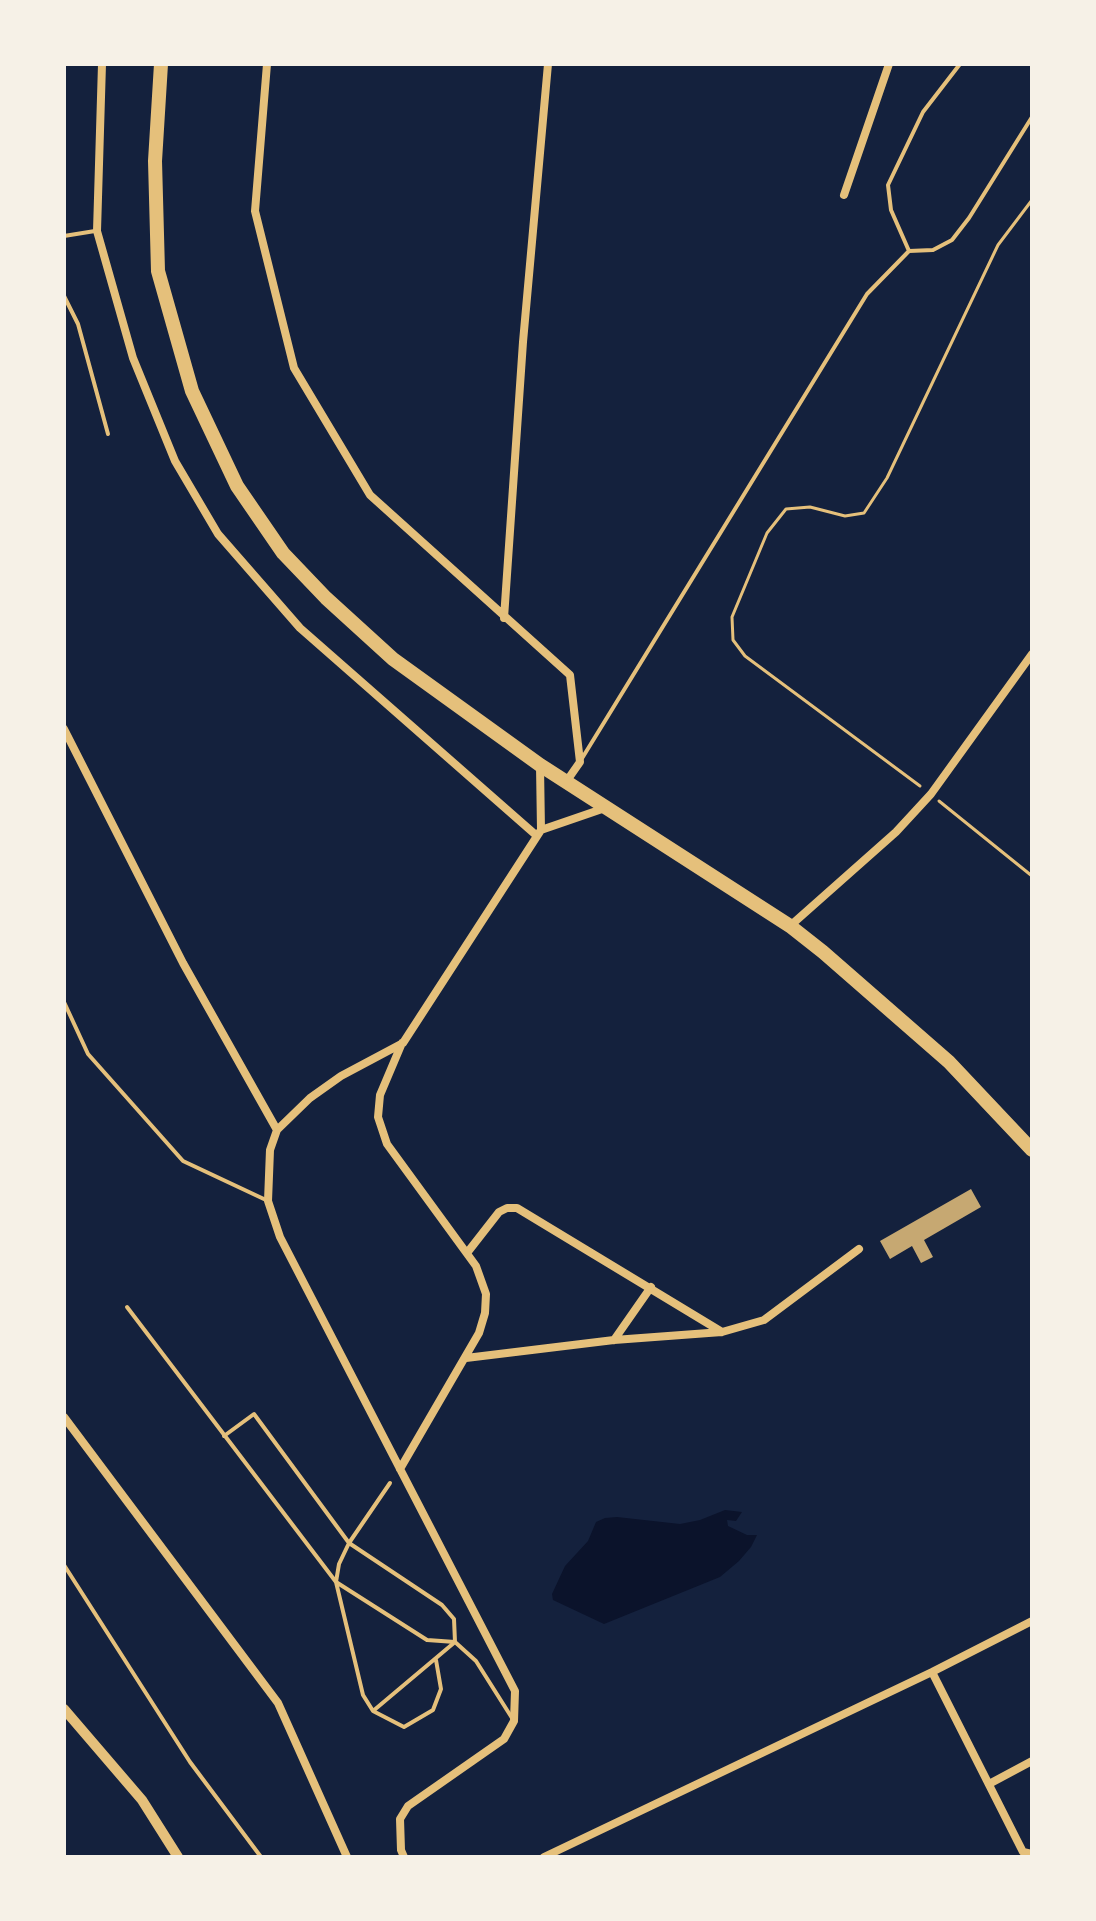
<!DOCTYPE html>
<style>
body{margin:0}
#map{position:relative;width:1096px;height:1921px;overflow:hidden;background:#14213d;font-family:"PT Sans Narrow",sans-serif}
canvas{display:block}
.frame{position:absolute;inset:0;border:66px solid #f6f1e7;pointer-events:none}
</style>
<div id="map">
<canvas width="1096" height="1921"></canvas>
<div class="frame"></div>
</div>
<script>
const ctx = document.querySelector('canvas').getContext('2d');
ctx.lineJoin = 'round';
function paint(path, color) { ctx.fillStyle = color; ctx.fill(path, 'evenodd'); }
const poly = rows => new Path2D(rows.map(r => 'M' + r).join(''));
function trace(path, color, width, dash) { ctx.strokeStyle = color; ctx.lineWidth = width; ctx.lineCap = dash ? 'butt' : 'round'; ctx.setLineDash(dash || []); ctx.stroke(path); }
const water = poly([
 [725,1510,742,1512,736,1521,727,1520,728,1526,747,1535,757,1535,751,1547,739,1561,720,1577,604,1624,553,1600,552,1594,565,1566,588,1541,596,1522,605,1518,617,1517,680,1524,700,1520]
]);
const building = poly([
 [971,1189,981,1207,924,1240,933,1257,921,1263,912,1246,890,1259,880,1241]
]);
const path = poly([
 [920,786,745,656,733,640,732,617,767,533,786,509,810,507,845,516,864,513,887,478,998,245,1032,200],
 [939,801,1032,876]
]);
const service = poly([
 [64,236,95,231],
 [909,251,891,210,888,185,923,112,960,64],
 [64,296,78,324,108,434],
 [581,760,867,294,909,251,933,250,952,240,969,218,1032,117],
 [64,1002,88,1054,183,1161,266,1200],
 [127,1307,336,1582,427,1640,455,1642,476,1661,512,1718],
 [224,1436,254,1414,349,1543,442,1605,454,1619,455,1642,373,1711,363,1695,336,1582,339,1564,349,1543,390,1483],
 [64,1565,190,1762,261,1857],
 [373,1711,404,1727,433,1710,441,1689,436,1660]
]);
const minor = poly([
 [102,64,97,231,133,358,175,461,218,534,300,628,537,836],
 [267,64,255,211,294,368,370,495,570,675,580,762,566,782],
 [844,195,889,64],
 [504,618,523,342,548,64],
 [64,729,183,963,277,1130],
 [540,766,541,830],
 [541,830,605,808],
 [790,926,896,832,931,794,1032,654],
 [467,1253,499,1212,507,1208,517,1208,722,1332],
 [614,1340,651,1287],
 [466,1358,614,1340,722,1332,764,1320,859,1249],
 [64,1417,278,1703,347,1857],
 [400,1469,479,1333,485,1313,486,1294,476,1266,387,1144,378,1117,380,1095,402,1043],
 [932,1672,1023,1852,1032,1854],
 [989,1784,1032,1761],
 [404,1857,401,1850,400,1819,408,1806,504,1739,514,1721,515,1691,280,1237,268,1201,270,1150,277,1130,310,1098,341,1076,403,1043,541,830],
 [544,1857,932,1672,1032,1621]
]);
const tertiary = poly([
 [64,1709,142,1800,178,1857]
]);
const trunk = poly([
 [161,64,155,161,158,271,192,391,237,486,283,553,326,598,393,659,540,765,790,926,823,952,949,1062,1032,1150]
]);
paint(water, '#0b132b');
paint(building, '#c6a872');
trace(path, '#e5c07b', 3);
trace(service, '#e5c07b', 4);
trace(minor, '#e5c07b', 8);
trace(tertiary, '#e5c07b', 10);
trace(trunk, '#e5c07b', 14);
</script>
